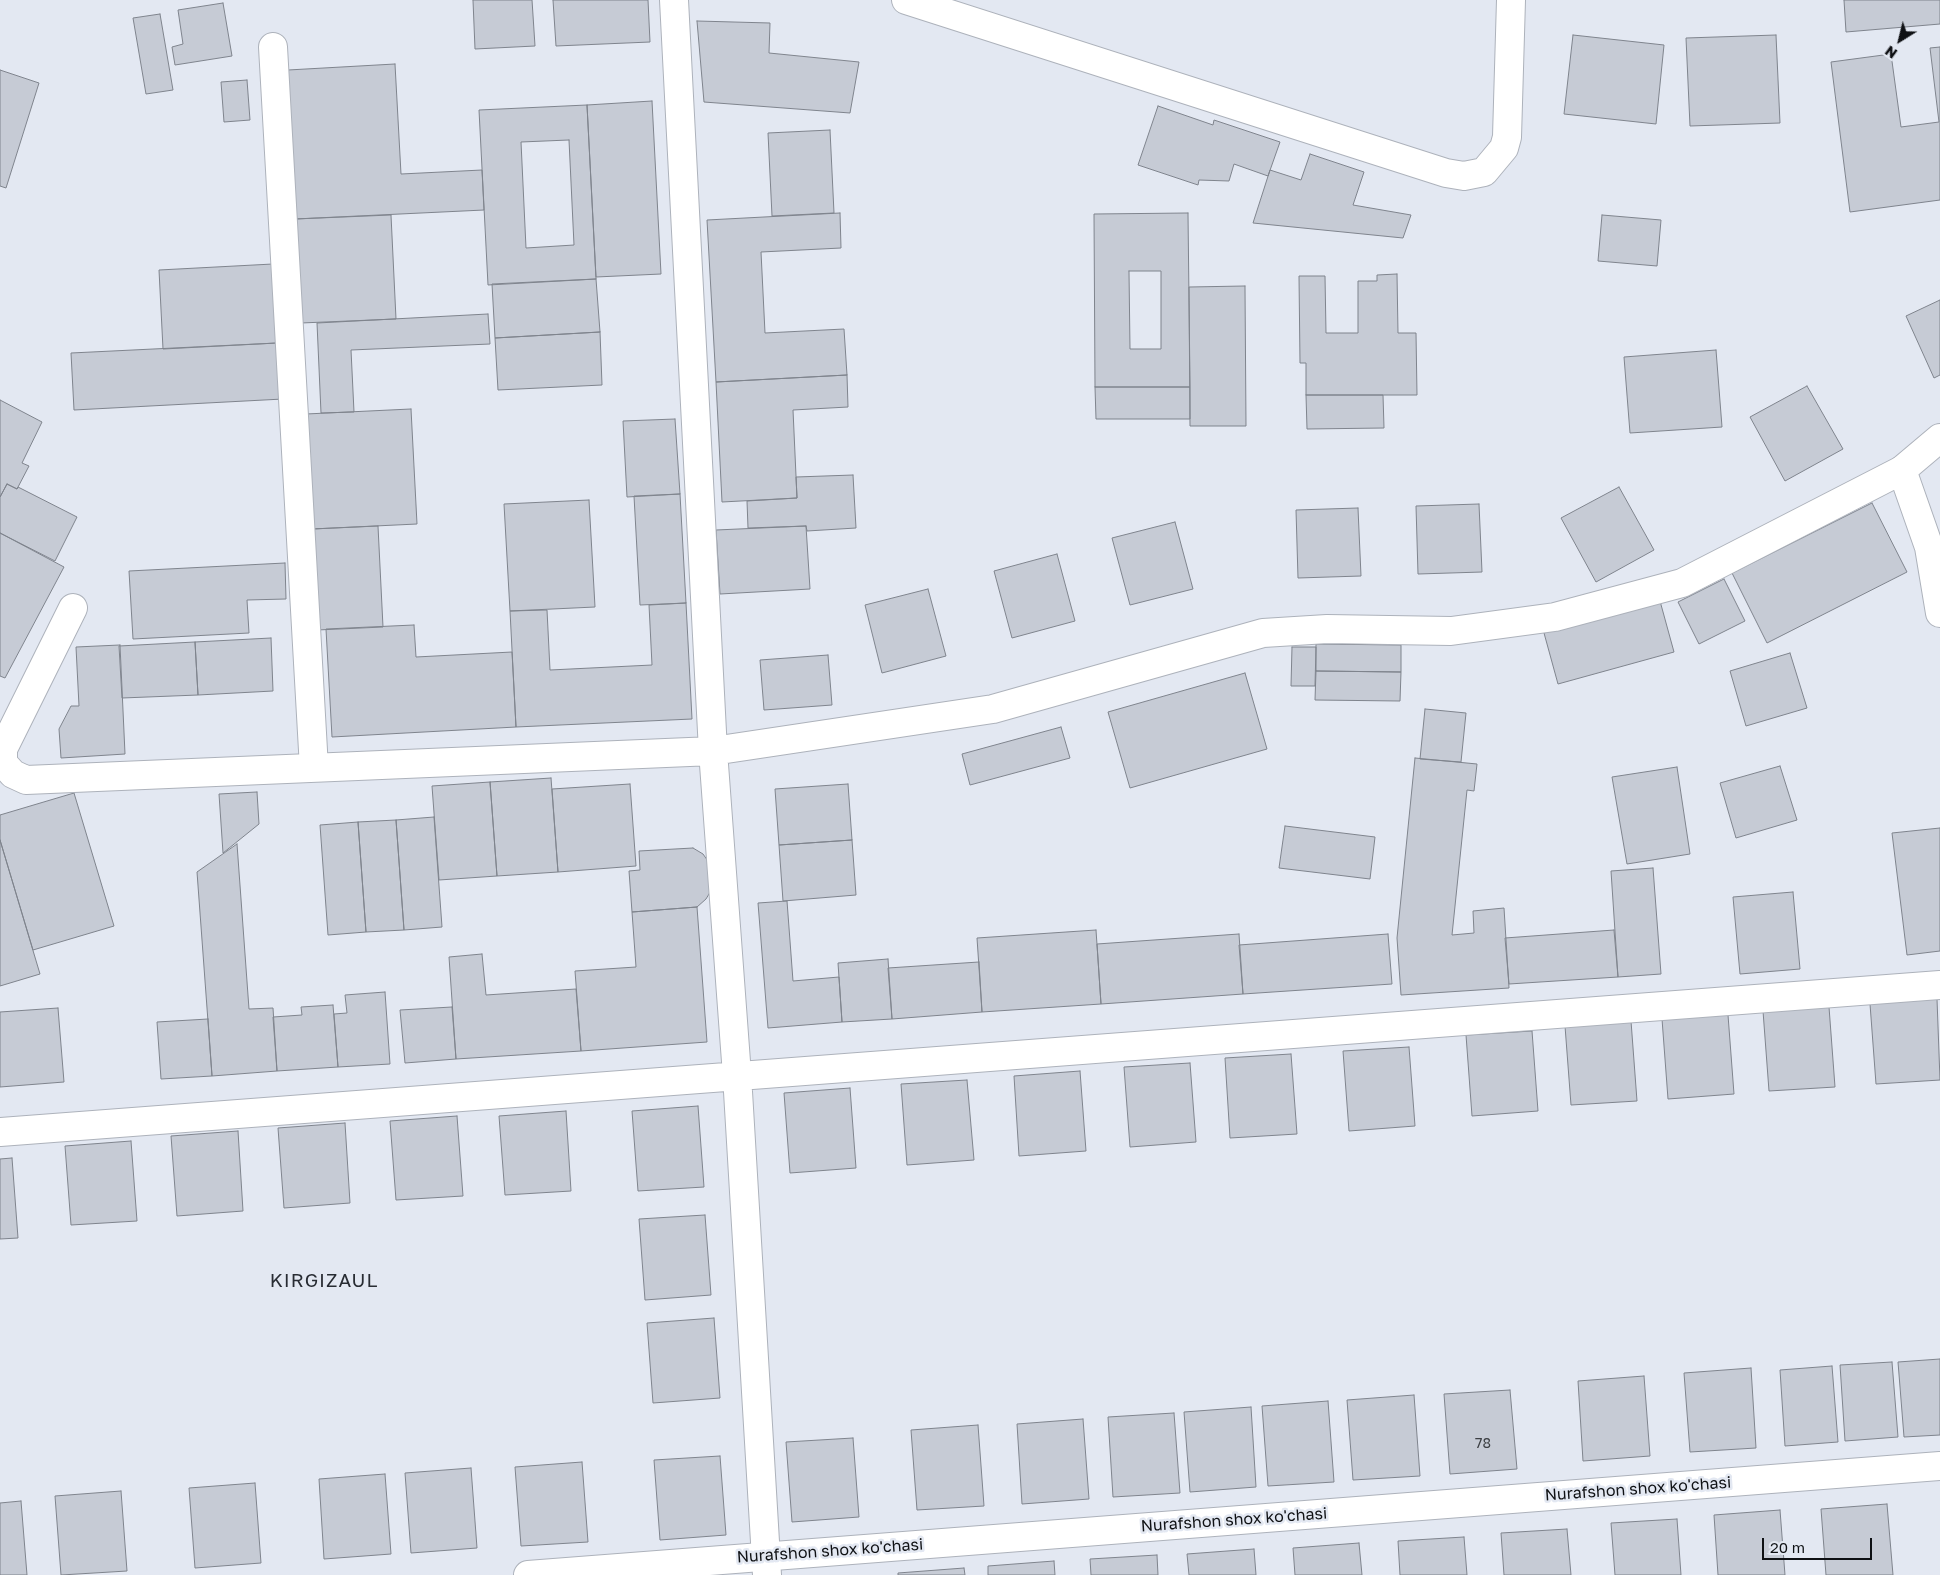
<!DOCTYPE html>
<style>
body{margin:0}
#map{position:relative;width:1940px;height:1575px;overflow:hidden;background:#e3e8f2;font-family:"Golos Text",sans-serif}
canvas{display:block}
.north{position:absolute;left:1875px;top:15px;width:50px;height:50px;-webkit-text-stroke:4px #e3e8f2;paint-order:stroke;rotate:216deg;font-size:14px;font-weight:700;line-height:20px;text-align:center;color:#0f1114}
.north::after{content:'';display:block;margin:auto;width:18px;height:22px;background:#0f1114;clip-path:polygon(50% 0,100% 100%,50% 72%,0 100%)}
.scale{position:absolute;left:1762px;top:1538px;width:110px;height:22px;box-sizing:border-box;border:2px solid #0f1114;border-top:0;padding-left:6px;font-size:15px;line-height:18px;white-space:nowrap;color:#0f1114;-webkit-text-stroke:4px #e3e8f2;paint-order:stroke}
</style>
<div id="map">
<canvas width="1940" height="1575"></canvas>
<div class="north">N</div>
<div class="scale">20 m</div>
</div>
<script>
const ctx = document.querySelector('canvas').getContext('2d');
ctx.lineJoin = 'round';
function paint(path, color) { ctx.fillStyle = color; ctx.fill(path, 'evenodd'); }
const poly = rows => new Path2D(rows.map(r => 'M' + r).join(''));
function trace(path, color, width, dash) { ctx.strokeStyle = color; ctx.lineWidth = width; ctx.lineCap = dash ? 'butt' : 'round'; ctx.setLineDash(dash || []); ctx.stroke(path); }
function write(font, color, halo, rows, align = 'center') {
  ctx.font = font + ' "Golos Text",sans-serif'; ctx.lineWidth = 5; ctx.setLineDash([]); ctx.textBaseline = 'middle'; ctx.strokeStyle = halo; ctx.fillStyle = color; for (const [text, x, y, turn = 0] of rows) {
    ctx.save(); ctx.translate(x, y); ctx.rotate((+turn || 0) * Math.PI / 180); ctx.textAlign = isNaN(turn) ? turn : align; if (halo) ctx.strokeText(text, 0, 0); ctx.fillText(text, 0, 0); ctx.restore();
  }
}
const building = poly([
 [473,0,532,0,535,46,475,49,473,0],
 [553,0,648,0,650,42,556,46,553,0],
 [1844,0,1940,0,1940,24,1846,32,1844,0],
 [223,3,232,56,175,65,172,47,183,44,178,10,223,3],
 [160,14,173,90,146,94,133,18,160,14],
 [697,21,770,23,769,53,859,62,850,113,704,102,697,21],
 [1573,35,1664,45,1656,124,1564,114,1573,35],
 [1776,35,1780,123,1690,126,1686,38,1776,35],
 [1940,47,1940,200,1850,212,1831,62,1891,54,1901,127,1939,122,1930,48,1940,47],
 [395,64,401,174,482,170,484,210,295,219,288,70,395,64],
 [0,70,39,83,6,188,0,186,0,70],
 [247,80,250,120,224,122,221,82,247,80],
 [652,101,661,274,596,277,587,105,652,101],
 [587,105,596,279,488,285,479,110,587,105],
 [569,140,574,245,526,248,521,142,569,140],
 [1158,106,1213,125,1214,120,1280,142,1268,176,1234,164,1229,181,1199,180,1198,185,1138,165,1158,106],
 [830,130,834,213,772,216,768,133,830,130],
 [1310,154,1364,172,1353,205,1411,215,1403,238,1253,223,1270,170,1301,180,1310,154],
 [840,213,841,248,761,252,765,333,844,329,847,375,716,382,707,220,840,213],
 [1188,213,1190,387,1095,387,1094,214,1188,213],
 [1129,271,1161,271,1161,349,1130,349,1129,271],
 [391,215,396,319,301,323,295,219,391,215],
 [1602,215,1661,220,1657,266,1598,261,1602,215],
 [273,264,277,343,163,349,159,270,273,264],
 [1397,274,1398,333,1416,333,1417,395,1306,395,1306,363,1300,363,1299,276,1325,276,1326,333,1358,333,1358,281,1377,281,1377,275,1397,274],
 [596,279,600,332,495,338,492,284,596,279],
 [1245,286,1246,426,1190,426,1189,287,1245,286],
 [1940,300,1940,375,1934,378,1906,316,1940,300],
 [488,314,490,344,351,350,354,412,321,413,317,323,488,314],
 [600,332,602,385,498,390,495,338,600,332],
 [277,343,283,399,74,410,71,353,277,343],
 [1716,350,1722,427,1630,433,1624,357,1716,350],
 [847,375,848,407,793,410,797,498,722,502,716,382,847,375],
 [1807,386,1843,449,1785,481,1750,417,1807,386],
 [1095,387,1190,387,1190,419,1096,419,1095,387],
 [1306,395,1383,395,1384,428,1307,429,1306,395],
 [0,400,42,422,22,463,29,466,17,489,7,484,0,497,0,400],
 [411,409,417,524,312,529,306,414,411,409],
 [675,419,680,494,627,497,623,421,675,419],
 [853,475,856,528,807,531,806,526,748,528,747,501,797,498,796,477,853,475],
 [7,484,17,489,18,487,77,517,55,561,0,533,0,497,7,484],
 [1619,487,1654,550,1596,582,1561,518,1619,487],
 [680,494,686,603,640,605,634,496,680,494],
 [589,500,595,607,510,611,504,504,589,500],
 [1872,503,1907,572,1767,643,1732,573,1872,503],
 [1479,504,1482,572,1418,574,1416,506,1479,504],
 [1358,508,1361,576,1298,578,1296,510,1358,508],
 [1175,522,1193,589,1130,605,1112,538,1175,522],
 [378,526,383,627,317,630,312,529,378,526],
 [806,526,810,589,720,594,716,530,806,526],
 [0,533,64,567,5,678,0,676,0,533],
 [1057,554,1075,621,1012,638,994,571,1057,554],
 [285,563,286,599,247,600,249,633,133,639,129,571,285,563],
 [1724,579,1745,621,1699,644,1678,602,1724,579],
 [928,589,946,656,882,673,865,605,928,589],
 [1660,601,1674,652,1558,684,1544,633,1660,601],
 [686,603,692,719,516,727,510,611,547,610,550,670,652,665,649,605,686,603],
 [414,625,416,657,512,652,516,727,332,737,326,629,414,625],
 [271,638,273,691,198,695,195,642,271,638],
 [195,642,198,695,122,698,119,646,195,642],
 [1316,644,1401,645,1401,672,1316,671,1316,644],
 [120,645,125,754,61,758,59,729,71,706,79,706,76,647,120,645],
 [1292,647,1316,647,1315,686,1291,686,1292,647],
 [1790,653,1807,708,1746,726,1730,671,1790,653],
 [828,655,832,705,764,710,760,660,828,655],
 [1316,671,1401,672,1400,701,1315,700,1316,671],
 [1245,673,1267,749,1130,788,1108,712,1245,673],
 [1425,709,1466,713,1461,762,1420,759,1425,709],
 [1061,727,1070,758,970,785,962,754,1061,727],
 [1415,758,1477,764,1474,791,1467,790,1452,935,1474,933,1473,911,1504,908,1509,988,1401,995,1397,938,1415,758],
 [1780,766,1797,820,1736,838,1720,783,1780,766],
 [1677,767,1690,854,1627,864,1612,777,1677,767],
 [551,778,558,872,497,876,490,782,551,778],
 [490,782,497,876,439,880,432,786,490,782],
 [630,784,636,866,558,872,552,789,630,784],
 [848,784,852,840,779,845,775,789,848,784],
 [257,792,259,824,223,853,219,794,257,792],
 [74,793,114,926,33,950,0,840,0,815,74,793],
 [434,817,442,927,404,930,396,820,434,817],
 [396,820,404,930,366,932,358,822,396,820],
 [358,822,366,932,328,935,320,825,358,822],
 [1285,826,1375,837,1370,879,1279,868,1285,826],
 [1940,828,1940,951,1907,955,1892,833,1940,828],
 [0,840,40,974,0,986,0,840],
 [852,840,856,895,783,901,779,845,852,840],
 [237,844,249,1009,273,1008,277,1071,212,1076,197,872,237,844],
 [693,848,703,854,710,864,712,889,706,899,697,907,632,912,629,871,640,870,639,851,693,848],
 [1653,868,1661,974,1618,977,1611,871,1653,868],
 [1793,892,1800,969,1740,974,1733,897,1793,892],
 [787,901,793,981,839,977,842,1022,768,1028,758,903,787,901],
 [697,907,707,1042,581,1051,575,971,636,967,632,912,697,907],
 [1096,930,1101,1004,982,1012,977,938,1096,930],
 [1614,930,1618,977,1509,984,1505,938,1614,930],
 [1239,934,1243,994,1101,1004,1097,944,1239,934],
 [1388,934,1392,984,1243,994,1239,945,1388,934],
 [482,954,486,995,576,989,581,1051,456,1059,449,957,482,954],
 [888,959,892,1019,842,1022,838,963,888,959],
 [979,962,982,1012,892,1019,888,968,979,962],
 [385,992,390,1064,338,1067,334,1014,347,1013,345,995,385,992],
 [1937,999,1940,1080,1876,1084,1870,1004,1937,999],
 [333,1005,338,1067,277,1071,273,1017,302,1015,301,1007,333,1005],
 [452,1007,456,1059,405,1063,400,1010,452,1007],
 [1829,1007,1835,1087,1769,1091,1763,1011,1829,1007],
 [58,1008,64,1082,0,1087,0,1012,58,1008],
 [1728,1015,1734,1094,1668,1099,1662,1019,1728,1015],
 [208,1019,212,1076,161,1079,157,1022,208,1019],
 [1631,1021,1637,1101,1571,1105,1565,1026,1631,1021],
 [1532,1031,1538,1111,1472,1116,1466,1035,1532,1031],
 [1409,1047,1415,1126,1349,1131,1343,1051,1409,1047],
 [1291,1054,1297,1134,1230,1138,1225,1058,1291,1054],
 [1190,1063,1196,1142,1130,1147,1124,1067,1190,1063],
 [1080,1071,1086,1151,1019,1156,1014,1076,1080,1071],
 [967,1080,974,1160,907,1165,901,1084,967,1080],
 [850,1088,856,1168,790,1173,784,1093,850,1088],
 [698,1106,704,1187,638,1191,632,1111,698,1106],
 [566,1111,571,1191,505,1195,499,1116,566,1111],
 [457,1116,463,1196,396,1200,390,1121,457,1116],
 [345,1123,350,1203,284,1208,278,1128,345,1123],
 [238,1131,243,1211,177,1216,171,1136,238,1131],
 [131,1141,137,1221,71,1225,65,1146,131,1141],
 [12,1158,18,1238,0,1239,0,1159,12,1158],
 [705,1215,711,1295,645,1300,639,1219,705,1215],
 [714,1318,720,1398,653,1403,647,1323,714,1318],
 [1940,1359,1940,1435,1904,1437,1898,1362,1940,1359],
 [1892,1362,1898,1437,1845,1441,1840,1365,1892,1362],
 [1832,1366,1838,1442,1785,1446,1780,1370,1832,1366],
 [1751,1368,1756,1448,1690,1452,1684,1373,1751,1368],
 [1644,1376,1650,1456,1583,1461,1578,1381,1644,1376],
 [1510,1390,1517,1469,1450,1474,1444,1394,1510,1390],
 [1414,1395,1420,1476,1353,1480,1347,1400,1414,1395],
 [1328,1401,1334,1482,1268,1486,1262,1406,1328,1401],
 [1251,1407,1256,1487,1190,1492,1184,1412,1251,1407],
 [1174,1413,1180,1493,1113,1497,1108,1417,1174,1413],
 [1083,1419,1089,1499,1022,1504,1017,1424,1083,1419],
 [978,1425,984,1506,917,1510,911,1430,978,1425],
 [853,1438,859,1517,792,1522,786,1442,853,1438],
 [720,1456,726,1535,660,1540,654,1460,720,1456],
 [582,1462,588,1542,521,1546,515,1467,582,1462],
 [471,1468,477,1548,411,1553,405,1473,471,1468],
 [385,1474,391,1554,324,1559,319,1479,385,1474],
 [255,1483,261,1563,195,1568,189,1488,255,1483],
 [121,1491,127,1571,61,1575,55,1496,121,1491],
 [21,1501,27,1575,0,1575,0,1503,21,1501],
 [1887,1504,1893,1575,1826,1575,1821,1509,1887,1504],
 [1780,1510,1785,1575,1718,1575,1714,1515,1780,1510],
 [1677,1519,1681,1575,1615,1575,1611,1523,1677,1519],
 [1567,1529,1571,1575,1504,1575,1501,1533,1567,1529],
 [1464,1537,1467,1575,1400,1575,1398,1541,1464,1537],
 [1359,1543,1362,1575,1295,1575,1293,1548,1359,1543],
 [1254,1549,1256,1575,1189,1575,1187,1554,1254,1549],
 [1157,1555,1158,1575,1091,1575,1090,1559,1157,1555],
 [1054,1561,1055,1575,988,1575,988,1566,1054,1561],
 [964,1568,965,1575,898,1575,898,1573,964,1568]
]);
const minor = poly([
 [674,0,713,751,737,1075,767,1575],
 [906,0,1446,173,1464,176,1484,172,1504,148,1507,137,1511,0],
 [273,47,314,768],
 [73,608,3,749,3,763,13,774,26,780,713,751,993,709,1263,633,1327,629,1451,631,1555,617,1682,583,1902,470],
 [0,1132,1940,985]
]);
const tertiary = poly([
 [1940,438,1902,470,1929,547,1940,613],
 [528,1575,1940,1466]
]);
const numberNames = [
 ["78",1483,1444]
];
const streetNames = [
 ["Nurafshon shox ko'chasi",1638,1489,-4],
 ["Nurafshon shox ko'chasi",1234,1520,-4],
 ["Nurafshon shox ko'chasi",830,1551,-4]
];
const quarterNames = [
 ["KIRGIZAUL",324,1281]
];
paint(building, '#c6cbd5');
trace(building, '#7f848d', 1);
trace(minor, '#adb2bb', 30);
trace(tertiary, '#adb2bb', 30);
trace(minor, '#fff', 28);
trace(tertiary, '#fff', 28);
write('14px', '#3d4044', null, numberNames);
write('16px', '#0f1114', '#e3e8f2', streetNames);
ctx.letterSpacing = '1px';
write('19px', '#282c33', '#e3e8f2', quarterNames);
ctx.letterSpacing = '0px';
</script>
